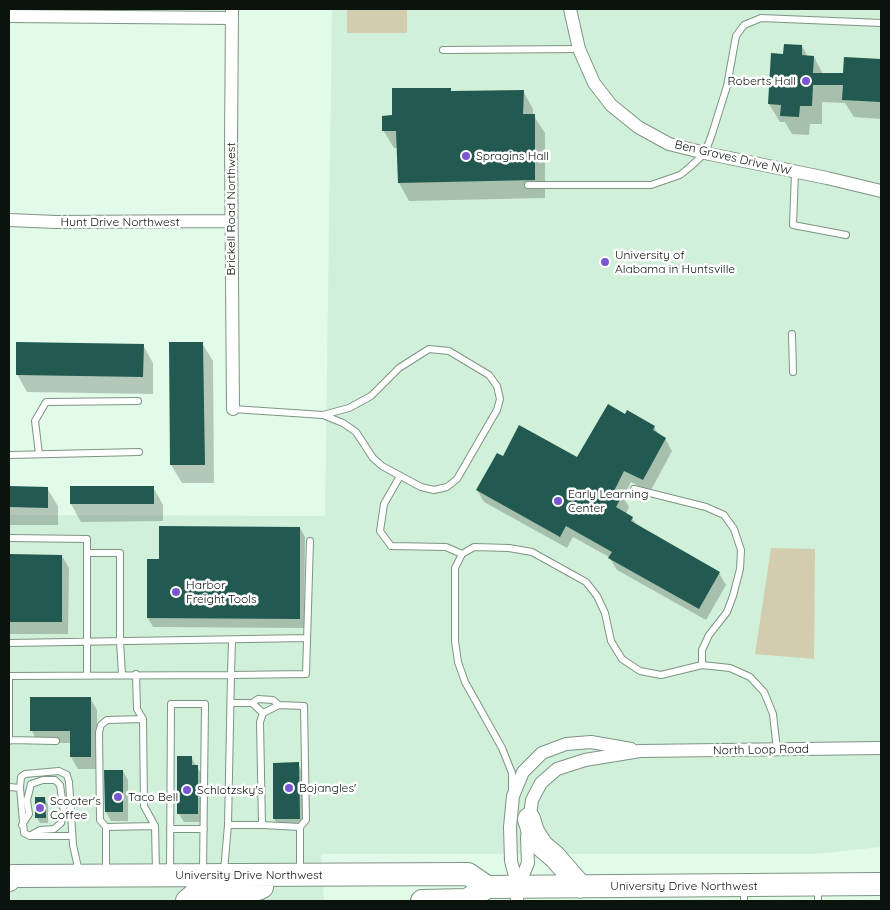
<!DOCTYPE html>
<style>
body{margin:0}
#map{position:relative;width:890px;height:910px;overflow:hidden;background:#e2fae8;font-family:Quicksand,sans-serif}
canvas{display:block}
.frame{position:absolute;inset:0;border:10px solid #0b130d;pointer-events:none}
</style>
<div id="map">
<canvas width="890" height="910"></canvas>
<div class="frame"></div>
</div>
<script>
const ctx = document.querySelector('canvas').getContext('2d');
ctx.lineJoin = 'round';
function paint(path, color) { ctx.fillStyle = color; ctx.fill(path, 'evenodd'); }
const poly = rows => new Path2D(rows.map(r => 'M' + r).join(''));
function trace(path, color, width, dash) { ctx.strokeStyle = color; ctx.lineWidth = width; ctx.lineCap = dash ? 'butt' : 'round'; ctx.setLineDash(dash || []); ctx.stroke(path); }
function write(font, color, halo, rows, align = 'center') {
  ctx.font = font + ' Quicksand,sans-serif'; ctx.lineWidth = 5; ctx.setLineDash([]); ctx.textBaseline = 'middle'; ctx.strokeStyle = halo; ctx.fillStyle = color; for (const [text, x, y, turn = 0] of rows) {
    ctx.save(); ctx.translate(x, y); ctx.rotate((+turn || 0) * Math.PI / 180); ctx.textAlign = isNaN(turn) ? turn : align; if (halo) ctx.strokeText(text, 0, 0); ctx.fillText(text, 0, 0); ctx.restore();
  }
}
const built = poly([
 [332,9,881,9,881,847,815,854,321,854,324,901,9,901,9,515,325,516]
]);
const green = poly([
 [347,9,407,9,407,33,347,33],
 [771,548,815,549,814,659,755,654]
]);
const shadow = poly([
 [802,46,808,57,814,57,823,74,844,75,845,59,881,61,881,119,854,117,845,103,822,102,822,124,810,124,809,135,792,134,785,122,780,122,769,104,784,55],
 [450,89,452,92,523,91,533,109,533,115,545,133,545,198,409,201,399,183,398,148,394,148,383,130,393,116],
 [170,343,202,343,213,361,214,483,182,483,171,465],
 [143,345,153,363,153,394,27,392,17,374],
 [626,416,654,427,659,435,665,438,672,451,650,492,631,482,623,497,629,507,626,514,632,518,638,527,719,573,726,585,706,620,617,570,609,557,573,537,567,548,484,502,477,490,504,458,578,459],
 [9,487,47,488,58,506,58,525,9,525],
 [153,487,163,505,163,521,81,522,71,504],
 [300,528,305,537,304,628,153,627,148,618,160,560],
 [9,556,62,556,69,568,68,634,9,634],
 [32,698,90,698,97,710,97,769,78,769,71,757,71,743,38,743,32,731],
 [191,757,202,775,202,822,184,822,179,814],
 [298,764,303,773,304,828,280,828,274,819],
 [123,771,128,780,128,821,111,821,106,812],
 [44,798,48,804,48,823,40,823,37,818]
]);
const building = poly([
 [784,44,802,45,802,55,814,56,813,73,843,73,844,57,881,59,881,102,842,100,843,85,813,85,812,106,800,106,799,117,780,116,781,105,768,104,771,53,783,54],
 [392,88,451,88,451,91,524,90,523,114,535,114,535,180,398,183,396,131,382,131,382,116,392,115],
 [16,342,144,344,143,377,16,375],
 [169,342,203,342,205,465,170,465],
 [608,404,625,414,627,410,655,426,653,430,666,438,643,480,624,471,615,489,623,494,616,507,633,517,631,521,720,572,699,609,608,558,612,552,566,526,560,537,476,490,497,453,503,456,519,425,577,457],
 [9,486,48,487,48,508,9,507],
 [70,486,154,486,154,504,70,504],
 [159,526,300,527,300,619,147,618,147,559,159,559],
 [9,554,62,555,62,622,9,622],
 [30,697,91,697,91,757,70,757,70,731,30,731],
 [177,756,192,756,192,765,198,765,198,814,177,814],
 [299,762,300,819,273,819,273,763],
 [104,770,123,770,123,812,105,812],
 [35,797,45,797,46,818,35,818]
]);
const lane = poly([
 [443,50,579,49],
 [795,172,793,225,846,235],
 [528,185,651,185,680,175,690,167,705,153,712,134,727,86,736,36,744,25,761,18,881,23],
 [792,334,793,372],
 [233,409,323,415,343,423,356,432,373,458,382,466,421,487,434,490,447,487,457,479,497,410,500,399,497,386,489,375,449,351,429,349,399,368,371,396,349,408,323,415],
 [39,454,35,421,46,402,138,401],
 [9,455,139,452],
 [400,476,384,504,380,531,391,546,446,547,462,554],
 [634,489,706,507,724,515,734,529,741,550,740,569,733,596,727,612,709,635,702,650,702,665],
 [9,538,87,539,87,553],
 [232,640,231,675,306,674,310,541],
 [9,643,307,638],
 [136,674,137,709,143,719,144,806,155,826,156,872],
 [87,675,87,553,120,553,120,641,122,675],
 [9,676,231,675,228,825,224,871],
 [231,703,252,703,258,699,273,700,279,705],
 [252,703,263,713],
 [9,740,56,741],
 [9,741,9,676],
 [9,787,20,788],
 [512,790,512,773,502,748,465,682,458,662,455,641,455,568,462,554,474,547,509,548,532,552,586,582,597,596,605,613,611,641,622,659,640,671,661,675,702,665,730,668,750,677,764,692,773,714,777,750],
 [22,825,29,814,27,800,31,784,43,780,55,780,60,785,64,813,61,823,54,829,40,830,31,835],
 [228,825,262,825],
 [106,827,155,826],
 [300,827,262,825,260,722,263,713,279,705,304,706,306,820,300,827,300,871],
 [170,829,204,829],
 [72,836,30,836,24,833,20,788,21,777,25,774,59,771,67,775,69,782,73,845,79,872],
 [170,872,171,704,205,704,203,872],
 [106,873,106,827,100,820,99,732,101,725,107,720,143,719],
 [818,888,818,901],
 [744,889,744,901]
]);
const street = poly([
 [232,9,231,145,233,409],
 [570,9,579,49,594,83,611,105,638,127,669,144,705,153,827,178,881,191],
 [9,16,232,18],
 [9,220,56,222,231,221],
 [518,887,528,863,527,838,532,800,541,783,557,769,585,760,640,751,881,748],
 [517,901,518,887,511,861,510,827,513,796,523,772,542,753,566,744,591,742,631,749]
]);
const highway = poly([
 [529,819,533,832,542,846,555,857,581,887],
 [9,880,13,876,468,874,487,887],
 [187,901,200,890,217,889,221,886,223,880],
 [229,901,232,892,238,890,258,889,262,887],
 [422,901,467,900,487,887,881,884]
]);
const markers = [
 [806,81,5,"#7957d1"],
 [466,156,5,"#7957d1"],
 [605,262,5,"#7957d1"],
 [558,501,5,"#7957d1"],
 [176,592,5,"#7957d1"],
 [289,788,5,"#7957d1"],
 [187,790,5,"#7957d1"],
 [118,797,5,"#7957d1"],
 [40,808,5,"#7957d1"]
];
const poiNames = [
 ["Roberts Hall",796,81,"right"],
 ["Spragins Hall",476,156],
 ["University of",615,255],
 ["Alabama in Huntsville",615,269],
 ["Early Learning",568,494],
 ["Center",568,508],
 ["Harbor",186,585],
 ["Freight Tools",186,599],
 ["Bojangles'",299,788],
 ["Schlotzsky's",197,790],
 ["Taco Bell",128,797],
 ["Scooter's",50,801],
 ["Coffee",50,815]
];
const streetNames = [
 ["Ben Graves Drive NW",733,158,13],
 ["Brickell Road Northwest",231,209,-90],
 ["Hunt Drive Northwest",120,222],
 ["North Loop Road",761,750,-1],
 ["University Drive Northwest",249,875],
 ["University Drive Northwest",684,886]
];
paint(built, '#d1f0da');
paint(green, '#d3cdaf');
paint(shadow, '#0003');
paint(building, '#225951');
trace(lane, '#7e9485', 8);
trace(street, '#7e9485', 14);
trace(highway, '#7e9485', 24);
trace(lane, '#fff', 6);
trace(street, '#fff', 12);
trace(highway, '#fff', 22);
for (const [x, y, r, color] of markers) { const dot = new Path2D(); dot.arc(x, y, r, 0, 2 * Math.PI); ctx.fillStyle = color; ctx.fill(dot); trace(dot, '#fff', 2); }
write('12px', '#0b130d', '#fff', poiNames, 'left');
write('12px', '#0b130d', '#fff', streetNames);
</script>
